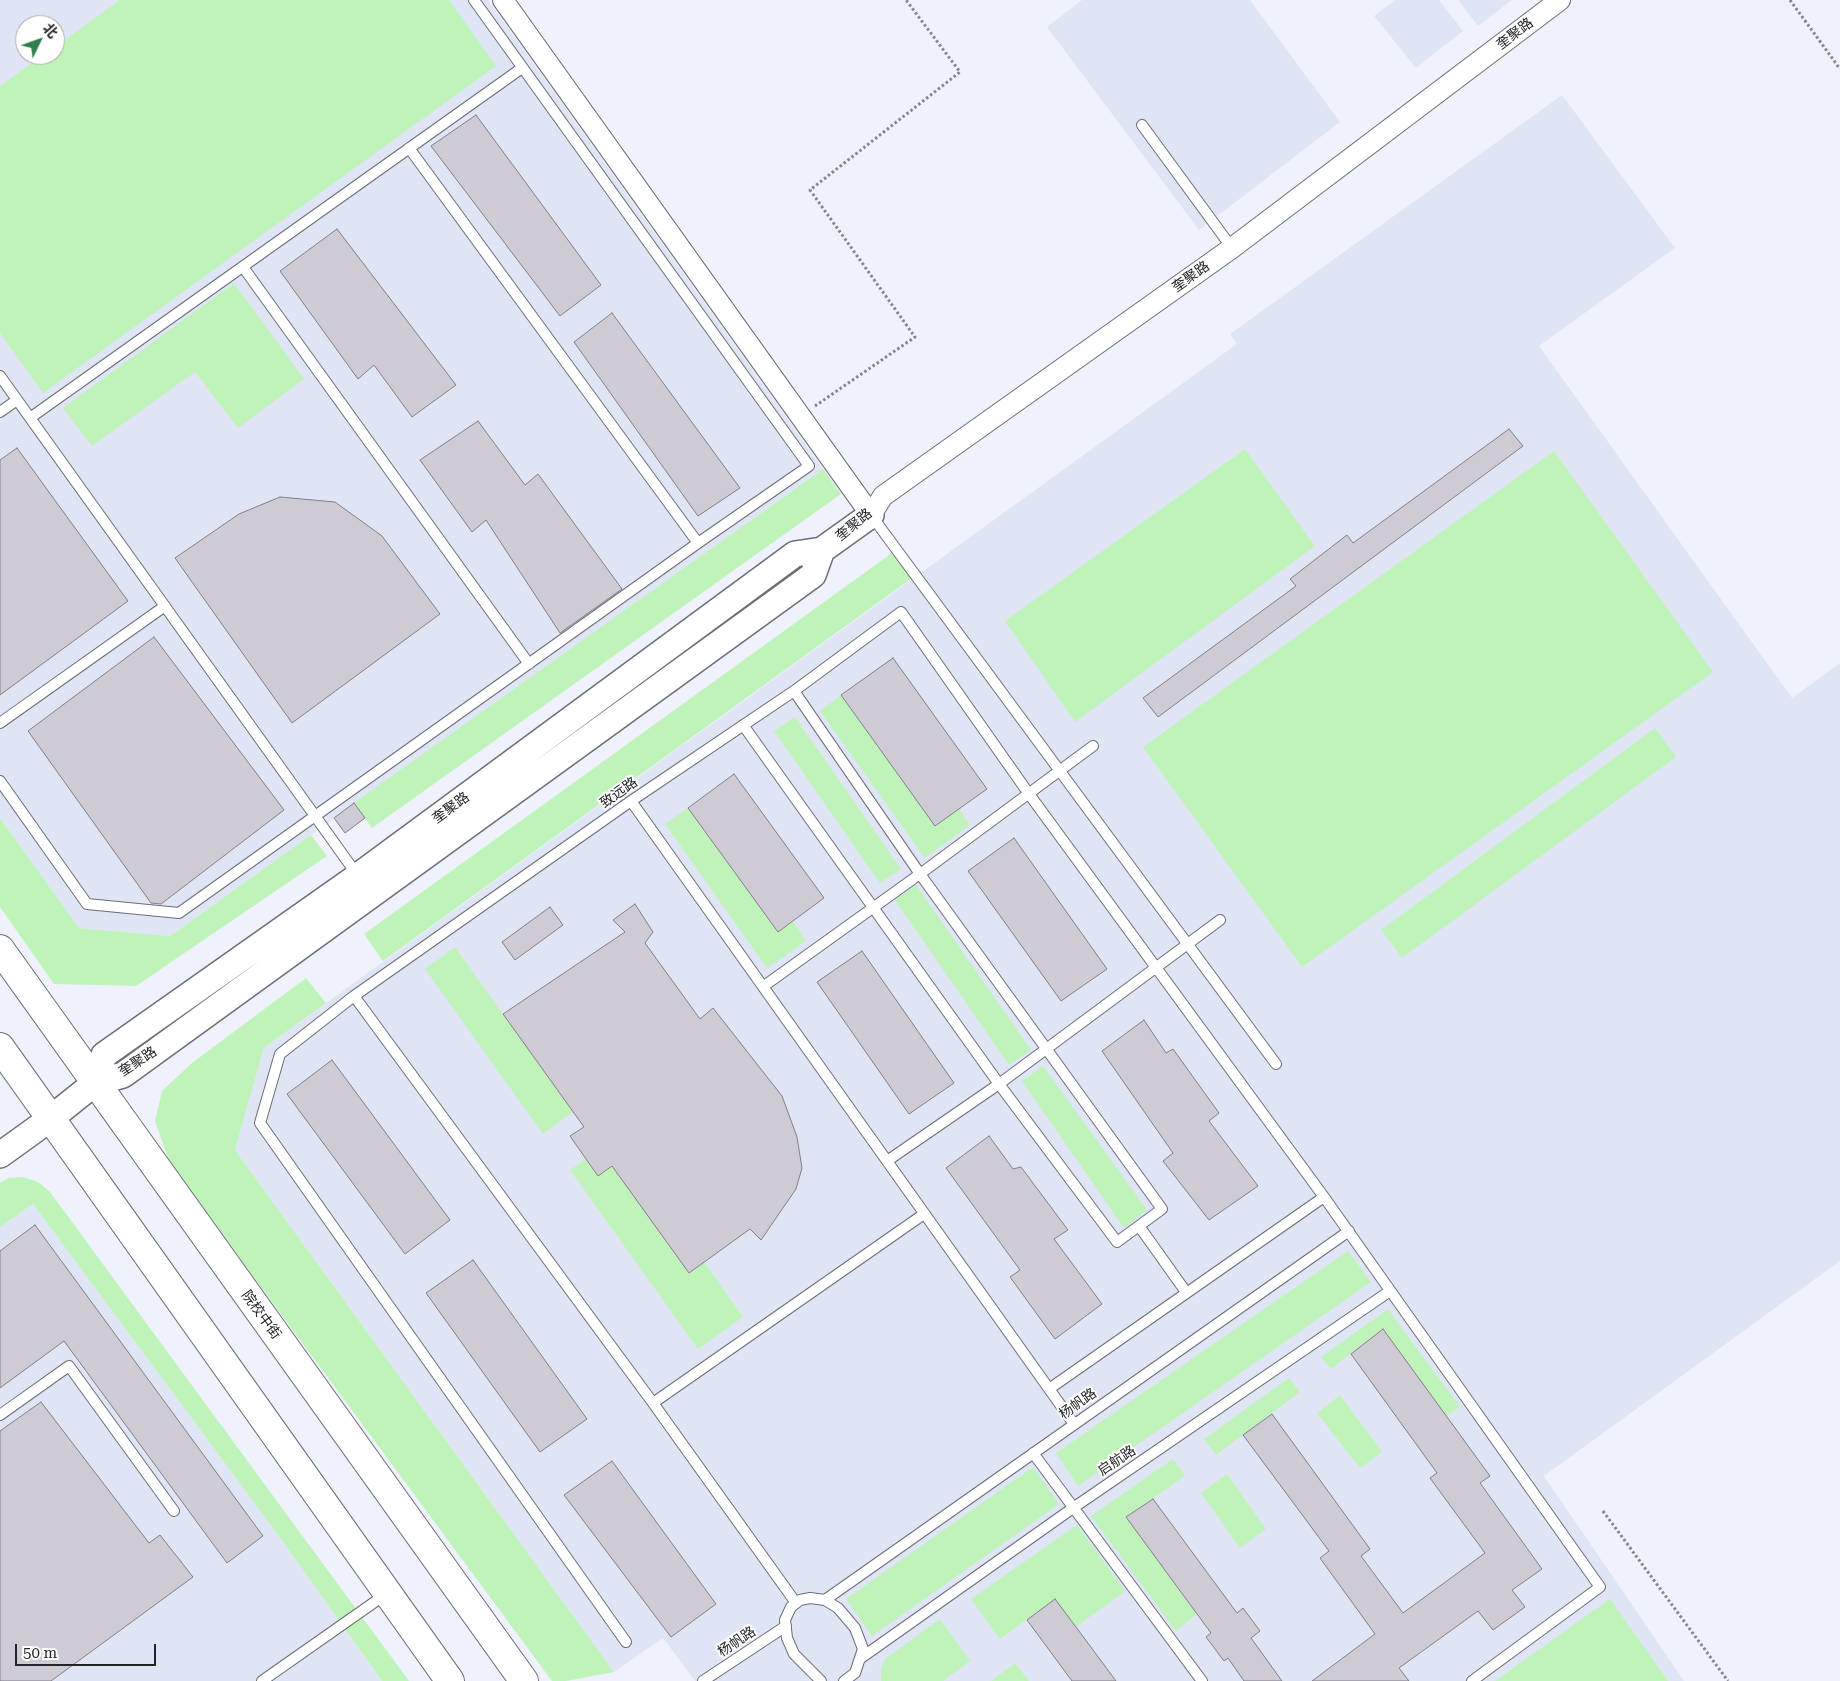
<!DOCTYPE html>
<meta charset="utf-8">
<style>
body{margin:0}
#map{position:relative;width:1840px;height:1681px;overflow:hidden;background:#eff2fc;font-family:"Roboto Serif","Noto Sans SC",serif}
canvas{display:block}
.north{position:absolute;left:15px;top:15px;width:50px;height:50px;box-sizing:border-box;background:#fff;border:1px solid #a7a7a9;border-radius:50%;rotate:48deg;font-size:14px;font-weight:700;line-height:20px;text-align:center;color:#232428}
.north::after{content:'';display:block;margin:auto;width:18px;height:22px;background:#317e4d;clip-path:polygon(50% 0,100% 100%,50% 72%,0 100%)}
.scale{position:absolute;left:15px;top:1644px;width:141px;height:22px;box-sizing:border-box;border:2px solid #232428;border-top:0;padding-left:6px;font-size:15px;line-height:18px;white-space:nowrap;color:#232428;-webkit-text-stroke:4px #fff;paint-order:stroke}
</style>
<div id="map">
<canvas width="1840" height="1681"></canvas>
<div class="north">北</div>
<div class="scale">50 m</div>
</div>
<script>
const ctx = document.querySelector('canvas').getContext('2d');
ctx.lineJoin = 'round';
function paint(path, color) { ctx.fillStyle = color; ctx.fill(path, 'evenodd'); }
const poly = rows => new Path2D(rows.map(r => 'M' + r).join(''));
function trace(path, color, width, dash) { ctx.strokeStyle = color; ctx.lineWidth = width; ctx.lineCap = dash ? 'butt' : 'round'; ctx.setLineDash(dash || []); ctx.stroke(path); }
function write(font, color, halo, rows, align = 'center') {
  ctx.font = font + ' "Roboto Serif","Noto Sans SC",serif'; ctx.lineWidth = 4; ctx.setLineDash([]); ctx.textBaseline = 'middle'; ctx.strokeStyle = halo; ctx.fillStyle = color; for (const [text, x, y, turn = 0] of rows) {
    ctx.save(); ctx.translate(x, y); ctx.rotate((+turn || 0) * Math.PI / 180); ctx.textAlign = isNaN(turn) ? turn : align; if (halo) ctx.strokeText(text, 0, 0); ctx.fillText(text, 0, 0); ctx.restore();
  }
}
const built = poly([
 [0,0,488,0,823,469,170,936,79,928,0,818],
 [25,25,55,25,55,55,25,55],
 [1082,0,1250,0,1340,122,1199,230,1047,27],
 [1395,0,1439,0,1463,31,1416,68,1374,16],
 [1458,0,1512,0,1478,26],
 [1562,95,1675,248,1539,346,1792,698,1840,663,1840,1261,1544,1476,1684,1681,695,1681,663,1638,614,1672,235,1150,264,1048,1237,344,1230,334],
 [33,1204,281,1539,382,1681,0,1681,0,1227]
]);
const green = poly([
 [120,0,449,0,496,66,43,393,0,333,0,86,43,55,55,55,55,47],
 [234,283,304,379,238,428,195,372,92,446,63,408],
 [1245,449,1315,546,1075,722,1005,621],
 [1554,451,1713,672,1302,967,1143,747],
 [823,469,841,494,372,828,354,803],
 [892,553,912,578,383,961,364,934],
 [841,695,935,826,959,809,970,825,925,858,820,711],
 [795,717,901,869,880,883,774,731],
 [1655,728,1676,757,1402,958,1381,930],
 [688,808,777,931,793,921,806,941,767,968,665,824],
 [0,818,79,928,170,936,311,835,327,856,136,986,54,984,0,907],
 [916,885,1031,1050,1009,1065,895,900],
 [455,947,573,1112,543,1134,425,969],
 [306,978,326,1003,264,1048,235,1150,614,1672,566,1681,552,1681,170,1164,155,1121,162,1091,192,1063],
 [1043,1066,1147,1210,1124,1228,1022,1081],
 [586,1159,598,1176,612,1166,689,1273,704,1262,743,1317,698,1349,570,1170],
 [23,1177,38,1182,50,1192,409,1681,382,1681,281,1539,33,1204,0,1227,0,1183,8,1178],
 [1348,1251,1371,1282,1078,1486,1056,1453],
 [1388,1309,1460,1407,1446,1416,1383,1329,1331,1369,1321,1357],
 [1289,1378,1300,1392,1216,1455,1204,1439],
 [1340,1395,1382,1452,1360,1468,1317,1413],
 [1173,1459,1185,1476,1126,1517,1197,1614,1176,1631,1091,1516],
 [1033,1467,1059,1504,872,1636,846,1599],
 [1227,1474,1266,1529,1240,1548,1201,1493],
 [1077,1525,1125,1591,1076,1627,1055,1599,1000,1639,971,1599],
 [1610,1599,1668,1681,1495,1681],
 [940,1619,970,1661,943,1681,881,1681,881,1669,885,1659],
 [1015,1663,1029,1681,991,1681]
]);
const building = poly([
 [476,115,601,285,560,316,431,146,476,115],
 [337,229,456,385,412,417,374,365,358,379,280,271,337,229],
 [612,313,740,488,698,516,574,342,612,313],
 [478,421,525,485,538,474,622,589,560,633,486,520,472,532,420,460,478,421],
 [1509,429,1523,446,1158,717,1143,698,1296,586,1290,579,1347,535,1353,543,1509,429],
 [17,448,128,601,0,695,0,460,17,448],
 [280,497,335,502,382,536,440,614,292,723,175,558,239,514,280,497],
 [154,637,284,810,161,904,151,903,28,731,154,637],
 [893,658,987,789,935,826,841,695,893,658],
 [734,774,824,898,778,932,688,808,734,774],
 [354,803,365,818,345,833,334,818,354,803],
 [1014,838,1107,969,1061,1001,968,871,1014,838],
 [635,904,653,932,645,943,700,1019,713,1008,782,1096,797,1137,802,1168,796,1189,761,1240,750,1229,689,1273,612,1166,598,1176,586,1159,570,1136,584,1127,503,1014,625,932,613,920,635,904],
 [550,907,563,925,515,960,502,942,550,907],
 [862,951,954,1083,909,1114,817,982,862,951],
 [1144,1020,1166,1053,1173,1049,1219,1113,1209,1121,1258,1186,1209,1220,1163,1161,1173,1153,1102,1051,1144,1020],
 [332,1060,450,1220,405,1254,287,1094,332,1060],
 [989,1136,1013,1169,1021,1167,1068,1230,1054,1239,1102,1304,1055,1339,1010,1277,1020,1270,946,1168,989,1136],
 [35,1225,263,1536,227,1563,64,1341,0,1388,0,1251,35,1225],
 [473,1260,587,1419,540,1452,426,1293,473,1260],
 [1383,1329,1490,1476,1480,1483,1542,1569,1512,1590,1525,1607,1493,1630,1478,1611,1399,1668,1409,1681,1312,1681,1375,1634,1320,1558,1329,1551,1243,1435,1272,1414,1370,1549,1361,1556,1403,1613,1485,1553,1430,1478,1437,1473,1351,1354,1383,1329],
 [41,1402,149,1543,160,1535,193,1577,51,1681,0,1681,0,1431,41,1402],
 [612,1461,716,1604,671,1637,564,1495,612,1461],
 [1153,1499,1237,1613,1243,1608,1260,1631,1251,1638,1282,1681,1244,1681,1228,1658,1224,1661,1206,1637,1211,1633,1126,1517,1153,1499],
 [1055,1599,1076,1627,1116,1681,1072,1681,1027,1620,1055,1599]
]);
const path = poly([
 [1790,0,1840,69],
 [815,406,915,337,810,190,960,72,906,0],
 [1603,1511,1728,1681]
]);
const service = poly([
 [1142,125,1232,248],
 [409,148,698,543],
 [243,267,529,664],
 [0,376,358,876],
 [0,412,17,400],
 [30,418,522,68],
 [871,515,1276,1064],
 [0,723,165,606],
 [743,725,999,1084,1117,1242,1162,1209,920,874,794,691],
 [0,781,87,904,179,913,698,543,809,466,474,0],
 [631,801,1074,1424],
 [764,986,920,874,1093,746],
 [354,996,653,1403,796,1603],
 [887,1161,999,1084,1220,920],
 [1139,1226,1186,1292],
 [1049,1389,1324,1197],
 [653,1403,924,1214],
 [0,1415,69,1366,174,1511],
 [1033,1453,1202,1681],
 [825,1600,1349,1231],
 [626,1642,260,1123,280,1054,354,996,631,801,794,691,901,612,1029,794,1324,1197,1600,1587,1472,1681],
 [861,1658,1073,1508,1390,1291],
 [262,1681,386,1594],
 [703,1681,786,1626],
 [821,1681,794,1654,787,1638,785,1620,791,1607,800,1600,810,1598,825,1600,838,1608,855,1628,863,1649,855,1673,844,1681]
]);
const minor = poly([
 [503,0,871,515,883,496,1232,248,1560,0]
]);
const tertiary = poly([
 [95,1083,104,1055,358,876,795,554,822,550,871,515],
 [0,1155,50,1119,95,1083,123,1075,813,575,822,550]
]);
const secondary = poly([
 [0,949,524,1681],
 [0,1047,450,1681]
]);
const streetNames = [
 ["奎聚路",1515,34,-37],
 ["奎聚路",1191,277,-35],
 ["奎聚路",854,525,-39],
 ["致远路",619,793,-35],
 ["奎聚路",451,808,-36],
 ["奎聚路",138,1062,-33],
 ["院校中街",261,1315,54],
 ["杨帆路",1078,1404,-35],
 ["启航路",1117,1461,-34],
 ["杨帆路",737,1642,-34]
];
paint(built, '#e0e5f6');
paint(green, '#c0f3b9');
paint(building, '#cecbd4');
trace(building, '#837f88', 1);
trace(service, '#6b6e76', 12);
trace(minor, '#6b6e76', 22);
trace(tertiary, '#6b6e76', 28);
trace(secondary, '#6b6e76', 30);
trace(path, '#84868d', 3, [2.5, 2.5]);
trace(service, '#fff', 10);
trace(minor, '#fff', 20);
trace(tertiary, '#fff', 25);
trace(secondary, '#fff', 28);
write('14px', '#232428', '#fff', streetNames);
</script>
